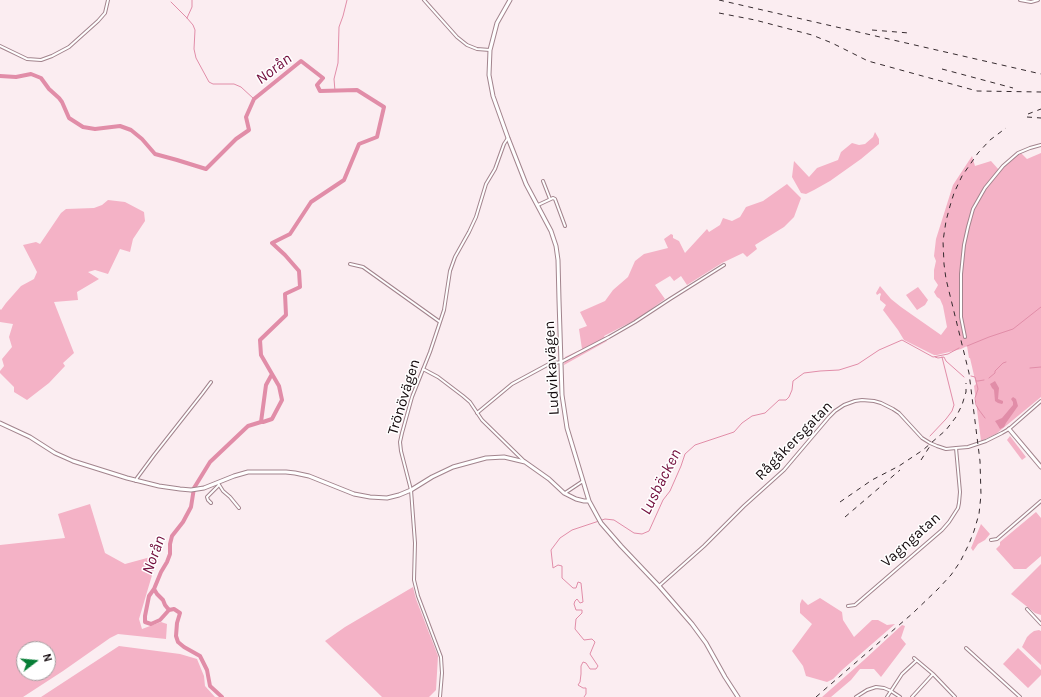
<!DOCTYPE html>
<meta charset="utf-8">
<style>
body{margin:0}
#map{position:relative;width:1041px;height:697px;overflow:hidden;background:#fbedf1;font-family:Karla,sans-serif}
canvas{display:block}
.north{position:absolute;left:16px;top:641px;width:40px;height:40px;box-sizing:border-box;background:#fff;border:1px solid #a19d9e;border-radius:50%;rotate:74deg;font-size:11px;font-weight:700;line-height:16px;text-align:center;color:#13090c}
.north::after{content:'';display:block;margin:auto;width:14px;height:18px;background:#077e36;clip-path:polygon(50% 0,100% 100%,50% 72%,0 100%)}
</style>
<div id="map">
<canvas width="1041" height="697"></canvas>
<div class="north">N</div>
</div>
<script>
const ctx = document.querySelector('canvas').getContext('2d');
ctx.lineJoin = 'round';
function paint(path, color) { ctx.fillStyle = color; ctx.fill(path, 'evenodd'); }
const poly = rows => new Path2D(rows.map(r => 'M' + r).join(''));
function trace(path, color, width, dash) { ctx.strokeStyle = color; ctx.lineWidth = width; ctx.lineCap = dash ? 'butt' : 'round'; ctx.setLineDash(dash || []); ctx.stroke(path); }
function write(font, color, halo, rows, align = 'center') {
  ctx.font = font + ' Karla,sans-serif'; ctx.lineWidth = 3; ctx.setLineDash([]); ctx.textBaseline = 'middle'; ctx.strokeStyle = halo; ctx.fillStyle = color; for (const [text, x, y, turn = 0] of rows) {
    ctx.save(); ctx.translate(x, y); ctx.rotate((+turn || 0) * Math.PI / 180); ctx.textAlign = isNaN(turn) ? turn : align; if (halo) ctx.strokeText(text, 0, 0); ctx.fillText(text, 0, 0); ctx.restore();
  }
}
const green = poly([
 [875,132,879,139,879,144,861,159,830,181,814,190,806,194,801,193,792,177,794,161,809,177,817,168,838,160,841,152,852,143,859,145,865,144,873,137],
 [1021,153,1027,159,1041,153,1041,397,996,434,981,441,974,386,976,384,970,358,969,358,967,346,961,349,937,355,934,355,904,340,898,330,883,310,886,305,880,300,880,297,881,294,880,293,877,295,876,293,880,286,891,299,901,307,941,335,947,327,943,306,940,299,937,297,934,292,937,287,938,285,934,279,934,270,936,261,934,256,936,239,953,185,972,156,975,166,991,161,999,170,1004,164],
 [787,184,801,198,794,217,784,227,755,245,757,249,747,257,743,253,722,263,687,285,681,276,674,281,670,276,655,285,665,299,639,318,604,336,607,341,564,365,565,357,582,349,579,329,587,326,580,312,605,301,613,290,628,277,635,261,644,254,668,248,664,239,671,234,673,235,673,238,679,241,685,253,707,229,709,232,720,225,723,218,732,221,740,217,746,207,763,201],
 [108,200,125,202,144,212,145,221,133,239,130,252,120,249,108,274,95,270,88,272,99,279,77,292,78,300,54,302,74,353,63,363,65,366,49,383,27,400,14,392,14,387,0,373,0,371,4,366,2,359,12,347,9,337,13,324,0,322,0,309,1,310,6,303,21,286,34,279,37,272,23,245,36,242,40,244,61,213,66,209,94,208,102,205],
 [918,287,928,300,925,305,917,310,906,295],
 [1010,436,1026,457,1022,460,1007,440],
 [90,504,105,553,125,564,158,555,139,619,142,629,161,622,167,624,166,639,118,634,110,638,63,671,23,697,0,697,0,545,65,538,58,514],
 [24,649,48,649,48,673,24,673],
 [1036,512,1041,518,1041,556,1026,569,1014,569,996,549,1000,545,1000,542],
 [981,524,990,534,985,540,978,544,973,551,971,548],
 [1041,564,1041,615,1035,613,1011,594],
 [413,587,416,599,438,656,436,690,429,697,382,697,325,641,345,627],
 [820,598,842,612,843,620,854,637,872,620,878,620,887,625,895,624,842,670,833,679,827,682,806,676,803,666,792,651,812,624,800,613,800,604,802,599,808,605],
 [902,625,905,626,901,638,906,644,881,677,874,669,860,669,851,680,831,697,822,697,864,660],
 [1039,630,1041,631,1041,665,1022,647,1027,637,1030,634,1034,631],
 [119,646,180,654,197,659,204,676,205,686,215,697,41,697],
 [1018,648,1041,670,1041,675,1028,688,1003,664]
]);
const water = poly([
 [995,381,999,388,998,399,1003,401,1003,403,1002,404,998,403,995,401,994,390,992,388,990,384],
 [1013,397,1016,399,1018,406,1006,423,1004,427,1000,429,997,424,995,421,1002,418,1013,405,1013,402,1011,399]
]);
const stream = poly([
 [171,2,187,18,193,25,195,30,194,49,196,58,209,82,213,84,234,84,241,87,254,99],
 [187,18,192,7,192,0],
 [335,91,334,79,338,63,339,27,343,16,347,0],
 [967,346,989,337,1013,329,1041,307],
 [935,357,938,358,944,357,946,361,964,377],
 [1030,368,1041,367],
 [971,376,975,377,976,381,978,381,984,380],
 [989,378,995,373,995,371,1003,363,1006,362],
 [976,381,978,389,975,398,976,405,979,410,985,418],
 [930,436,946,419,952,411,954,405,942,357],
 [584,697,586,694,586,688,583,688,578,685,580,682,581,674,581,666,583,662,586,663,590,669,596,669,598,666,590,654,595,642,592,639,584,640,575,629,576,619,582,613,582,610,576,610,574,604,575,601,577,599,580,603,583,602,581,583,578,582,576,588,573,588,562,578,562,566,558,565,553,568,551,550,560,538,572,530,605,519,614,520,634,533,642,534,649,531,663,500,670,491,681,466,685,454,695,445,734,432,742,423,752,416,765,413,779,400,786,400,789,397,792,390,793,381,804,373,820,371,839,370,858,364,879,350,902,340,933,357,948,354,959,348]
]);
const river = poly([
 [0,76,16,77,31,74,41,78,49,89,59,98,62,102,69,118,83,127,95,129,120,126,131,130,142,139,155,154,177,160,206,169,236,139,249,130,246,117,254,99,301,61,323,78,317,85,320,91,357,90,384,107,377,137,359,144,344,180,311,202,290,234,272,243,285,255,299,271,300,287,285,294,286,315,260,340,261,355,272,374,279,386,282,400,272,419,263,422,261,422,248,426,210,462,194,488,191,507,183,522,172,536,170,544,170,554,167,562,161,572,154,589,157,594,163,600,165,605,169,610,174,609,180,613,177,623,176,636,178,642,184,647,200,656,207,670,210,686,222,697],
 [261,422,266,385,272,374],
 [154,589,149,596,145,616,145,622,151,624,160,620,169,610]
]);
const street = poly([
 [424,0,457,37,467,45,477,49,490,50],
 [1020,0,1031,2,1038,0],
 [0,46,27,59,41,60,52,56,69,47,98,21,105,13,108,0],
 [543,181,550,199],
 [538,205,553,198,555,199,565,226],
 [350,264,363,267,440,322],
 [965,337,961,317,961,274,964,245,968,227,973,209,985,188,1003,166,1018,153,1030,148,1041,145],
 [423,369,438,377,463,396,470,402,482,420,525,462],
 [477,413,512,384,549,364,561,362,609,337,635,322,670,299,724,265],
 [136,481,137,478,154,455,202,394,211,382],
 [218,483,223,491,230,497,239,508],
 [565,493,583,481],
 [211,503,208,500,207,497,219,485],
 [991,540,997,539,1041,501],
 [659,586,704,546,744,506,784,470,829,417,835,411,844,405,855,401,862,400,874,401,881,403,893,409,899,413,922,438,930,443,937,446,946,449,956,448,968,447,986,441,1002,433,1009,429,1041,401],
 [848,606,855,605,942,530,949,522,958,508,959,503,960,492,956,448],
 [1027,609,1041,624],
 [966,648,1020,697],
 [914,658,933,674,955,697],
 [440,697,442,673,441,657,418,596,414,580,415,543,411,490,401,451,400,442,402,433,412,397,430,352,444,310,450,271,455,257,469,232,476,217,486,184,495,169,504,144,508,138],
 [856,697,867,690,876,687,884,688,891,691,900,697],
 [887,697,902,674,916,661],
 [912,697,933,674]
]);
const secondary = poly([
 [510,0,497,23,490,50,489,75,493,96,508,138,526,184,551,231,556,246,558,260,559,300,562,395,567,428,583,481,589,501,601,523,621,546,659,586,692,624,706,643,725,677,738,697],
 [0,423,30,437,55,453,73,461,127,478,159,486,180,489,191,490,204,488,234,476,248,472,286,472,295,473,309,476,354,494,370,497,387,498,399,495,411,490,432,477,453,467,486,458,504,457,525,462,549,479,564,493,576,499,584,501,589,501],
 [1009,429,1041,467]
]);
const rail = poly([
 [719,0,1041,74],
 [719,13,755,20,812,35,832,43,868,61,977,91,1041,92],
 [872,30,909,33],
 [942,69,1013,88],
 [1028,114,1041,109],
 [1027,117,1041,118],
 [921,460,930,446],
 [840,502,872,480,899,466,923,450,946,430,956,417,962,405,966,392,966,383],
 [845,517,900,470],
 [816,697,913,613,938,589,951,575,960,562,969,544,974,531,979,514,981,495,980,461,969,373,946,279,944,264,943,241,946,221,950,206,954,193,962,176,978,153,990,140,1006,128]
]);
const streetNames = [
 ["Ludvikavägen",552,368,-93],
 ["Trönövägen",404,397,-73],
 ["Rågåkersgatan",794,441,-46],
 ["Vagngatan",911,540,-42]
];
const waterNames = [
 ["Norån",274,69,-37],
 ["Lusbäcken",661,482,-63],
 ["Norån",154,555,-70]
];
paint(green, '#f4b2c6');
paint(water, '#e18da8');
trace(stream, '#e18da8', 1);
trace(river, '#e18da8', 4);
trace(street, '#a2848d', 4);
trace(secondary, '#a2848d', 5);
trace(street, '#fff', 2);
trace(secondary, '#fff', 3);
trace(rail, '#352a2e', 1, [5, 5]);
write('15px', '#13090c', '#fff', streetNames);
write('italic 16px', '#710d3c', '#fff', waterNames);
</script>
